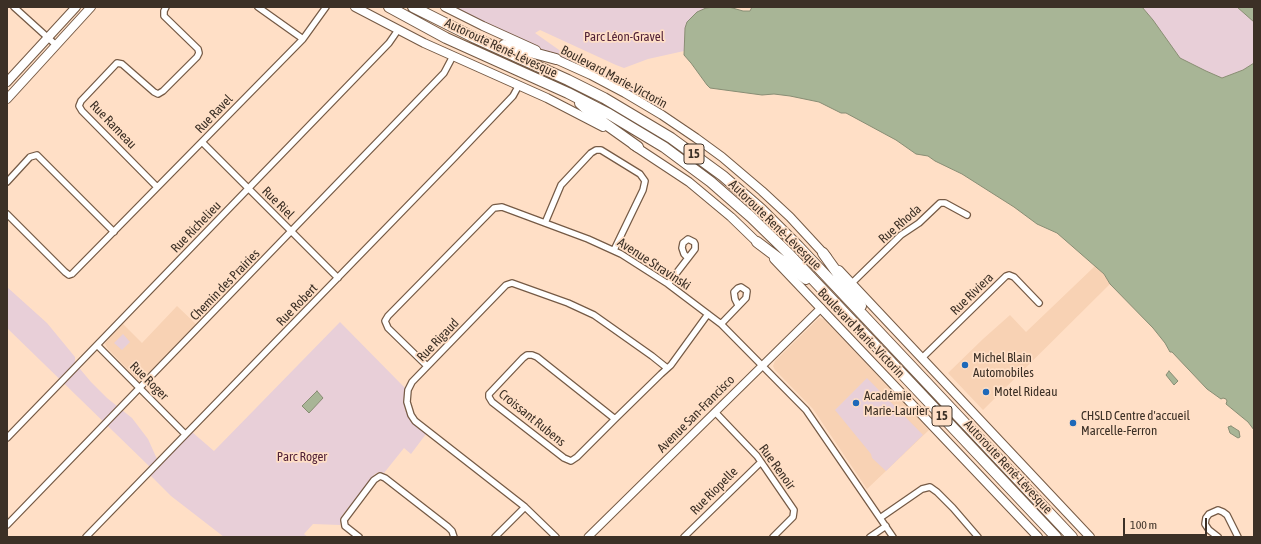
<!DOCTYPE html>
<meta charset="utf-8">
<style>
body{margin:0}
#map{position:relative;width:1261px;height:544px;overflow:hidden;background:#ffdfc6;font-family:"Asap Condensed",sans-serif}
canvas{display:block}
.frame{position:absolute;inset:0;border:8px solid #3c3026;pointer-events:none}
.scale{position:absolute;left:1123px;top:518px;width:84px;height:18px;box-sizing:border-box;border:2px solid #3c3026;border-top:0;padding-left:5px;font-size:12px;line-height:14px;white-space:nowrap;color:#3c3026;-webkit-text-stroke:3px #ffdfc6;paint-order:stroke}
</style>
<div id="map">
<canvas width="1261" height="544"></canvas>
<div class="frame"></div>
<div class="scale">100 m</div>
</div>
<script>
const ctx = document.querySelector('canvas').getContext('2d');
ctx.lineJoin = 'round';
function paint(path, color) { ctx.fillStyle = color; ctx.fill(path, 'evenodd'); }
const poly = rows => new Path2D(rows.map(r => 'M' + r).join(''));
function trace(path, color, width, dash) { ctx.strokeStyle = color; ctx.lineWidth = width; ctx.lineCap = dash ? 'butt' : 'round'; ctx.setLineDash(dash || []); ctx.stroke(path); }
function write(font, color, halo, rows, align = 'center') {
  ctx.font = font + ' "Asap Condensed",sans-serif'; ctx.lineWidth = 3.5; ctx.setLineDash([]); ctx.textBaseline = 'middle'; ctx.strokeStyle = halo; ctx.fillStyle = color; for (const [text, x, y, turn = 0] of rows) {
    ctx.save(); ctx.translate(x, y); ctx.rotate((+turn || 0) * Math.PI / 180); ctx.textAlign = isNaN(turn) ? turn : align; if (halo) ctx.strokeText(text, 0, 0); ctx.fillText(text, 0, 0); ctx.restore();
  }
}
const built = poly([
 [1095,266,1104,274,1110,284,983,410,948,373,983,339,1010,315,1026,332],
 [177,306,197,325,151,374,148,372,143,377,144,379,140,382,108,349,105,344,106,342,122,323,142,343],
 [819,318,825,319,929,430,867,489,813,409,775,370,773,366,775,361]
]);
const green = poly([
 [452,7,715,7,706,8,697,12,687,22,685,28,684,51,648,59,624,68,616,65,540,30,535,33,562,52,629,84,678,122,566,60,511,36],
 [1142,7,1237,7,1254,22,1254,63,1243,70,1222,78,1206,71,1180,58,1153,20],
 [7,287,47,323,75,357,75,363,91,382,107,398,132,418,148,439,157,459,150,467,7,328],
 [340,322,405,388,404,399,405,410,410,420,426,434,411,454,404,448,384,473,379,472,375,474,344,513,340,520,340,525,313,524,304,534,308,537,224,537,171,496,150,475,192,432,214,451],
 [123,334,130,342,122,350,114,343],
 [867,378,923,435,886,471,872,458,871,454,835,410]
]);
const water = poly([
 [715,7,729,7,743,11,750,11,752,7,1142,7,1153,20,1180,58,1206,71,1222,78,1243,70,1254,63,1254,430,1248,422,1226,404,1227,401,1226,399,1223,398,1221,399,1207,389,1172,352,1170,352,1165,343,1153,328,1110,284,1104,274,1057,233,1037,224,1014,207,962,174,935,161,928,156,916,154,896,140,846,113,841,113,819,102,790,96,774,94,762,95,710,88,707,85,691,63,684,55,685,28,687,22,697,12,706,8,715,7],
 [1237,7,1254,7,1254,22,1237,7],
 [1169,371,1178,381,1174,385,1166,375,1169,371],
 [317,391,323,398,309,413,302,406,317,391],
 [1231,426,1239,431,1240,437,1238,438,1230,433,1228,427,1231,426]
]);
const minor = poly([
 [14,7,56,45],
 [258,7,303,39],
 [202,142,338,278],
 [7,182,30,157,37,155,114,232],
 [157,187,82,111,79,106,81,101,117,63,122,64,154,92,158,94,163,91,197,57,199,53,198,49,164,16,164,11,166,7],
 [7,214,65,272,69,275,72,274,303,39,326,7],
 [545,223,561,185,591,153,596,150,601,150,640,174,645,181,643,190,614,250],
 [852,283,901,235,919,223,940,203,945,203,967,215],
 [668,284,695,249,695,244,694,242,688,239,683,243,682,248,684,254,687,257],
 [721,324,746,298,747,291,741,287,738,288,734,292,735,299,738,305],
 [97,345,185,434],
 [922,358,1006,276,1009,275,1014,277,1039,303],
 [427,366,388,328,385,321,388,316,494,208,502,207,588,239,621,254,668,284,721,324,806,410,893,537],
 [715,412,757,456,794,510,793,517,773,537],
 [615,419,537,357,532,355,527,355,523,358,489,394,489,397,492,402,564,458,571,461,577,457,615,419,661,374,671,365,708,314],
 [7,438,389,43,398,30],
 [880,518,922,489,930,487,937,492,953,508,978,537],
 [7,525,444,73,453,56],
 [86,537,454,158,513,96,519,85],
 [359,537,345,526,344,520,374,480,380,476,385,478,448,527,452,531,454,537],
 [495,537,525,507],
 [556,537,525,507,415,421,411,415,407,402,408,390,412,382,506,285,512,283,568,303,594,315,652,356,667,368],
 [684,537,761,462],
 [870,537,886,526],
 [1218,537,1209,530,1205,524,1206,518,1209,514,1218,510,1223,512,1227,515,1238,537]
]);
const tertiary = poly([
 [588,537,821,308]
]);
const secondary = poly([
 [355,7,424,43,547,98,603,127],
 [445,7,483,26,536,50],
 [551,57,591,75,625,93,662,115,696,138,722,157,762,191,790,217,827,257],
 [7,82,76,7],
 [7,99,91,7],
 [633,145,689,182,731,217,760,245],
 [774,259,1038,537],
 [839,270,1090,537]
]);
const motorway = poly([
 [389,7,446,38,568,93,609,114,664,147,711,182,751,217,788,253,1056,537],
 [413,7,475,38,568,80,604,98,671,138,723,176,761,209,798,246,1072,537],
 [504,45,556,59],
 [580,103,593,115,638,147],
 [757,242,806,279],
 [823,253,861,306]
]);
const markers = [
 [965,365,4,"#1e69b9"],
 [986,392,4,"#1e69b9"],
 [856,403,4,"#1e69b9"],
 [1073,423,4,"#1e69b9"]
];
const shields = [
 [694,154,20],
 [942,416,20]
];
const shieldNames = [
 ["15",694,154],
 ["15",942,416]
];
const parkNames = [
 ["Parc Léon-Gravel",624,37],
 ["Parc Roger",302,457]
];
const streetNames = [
 ["Autoroute René-Lévesque",501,48,25],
 ["Boulevard Marie-Victorin",614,77,28],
 ["Rue Ravel",214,114,-46],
 ["Rue Rameau",113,125,46],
 ["Rue Riel",278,203,45],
 ["Rue Rhoda",900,224,-41],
 ["Autoroute René-Lévesque",775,225,44],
 ["Rue Richelieu",196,227,-46],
 ["Avenue Stravinski",654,264,33],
 ["Chemin des Prairies",225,285,-46],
 ["Rue Riviera",972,294,-44],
 ["Rue Robert",297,305,-46],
 ["Boulevard Marie-Victorin",861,333,46],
 ["Rue Rigaud",438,340,-46],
 ["Rue Roger",149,381,45],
 ["Avenue San-Francisco",696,414,-45],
 ["Croissant Rubens",532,418,39],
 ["Rue Renoir",777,467,54],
 ["Autoroute René-Lévesque",1008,467,47],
 ["Rue Riopelle",714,491,-45]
];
const poiNames = [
 ["Michel Blain",973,358],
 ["Automobiles",973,373],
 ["Motel Rideau",994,392],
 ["Académie",864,396],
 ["Marie-Laurier",864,411],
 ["CHSLD Centre d'accueil",1081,416],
 ["Marcelle-Ferron",1081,431]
];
paint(built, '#f8d2b4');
paint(green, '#e8cfd8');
paint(water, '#a8b596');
trace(water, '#888d74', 1);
trace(minor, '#755a45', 8);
trace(tertiary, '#755a45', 9);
trace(secondary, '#755a45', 10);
trace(motorway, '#755a45', 12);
trace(minor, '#fff', 5.5);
trace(tertiary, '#fff', 7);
trace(secondary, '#fff', 8);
trace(motorway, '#fff', 10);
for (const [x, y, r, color] of markers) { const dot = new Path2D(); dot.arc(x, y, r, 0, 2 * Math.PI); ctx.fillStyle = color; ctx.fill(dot); trace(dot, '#ffdfc6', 1.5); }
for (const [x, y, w] of shields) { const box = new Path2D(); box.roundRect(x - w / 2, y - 10, w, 20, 3); ctx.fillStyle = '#ffdfc6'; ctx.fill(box); trace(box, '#3c3026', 1); }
write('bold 12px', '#3c3026', null, shieldNames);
write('13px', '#522238', '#ffdfc6', parkNames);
write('13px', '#3c3026', '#ffdfc6', streetNames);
write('13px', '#3c3026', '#ffdfc6', poiNames, 'left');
</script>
